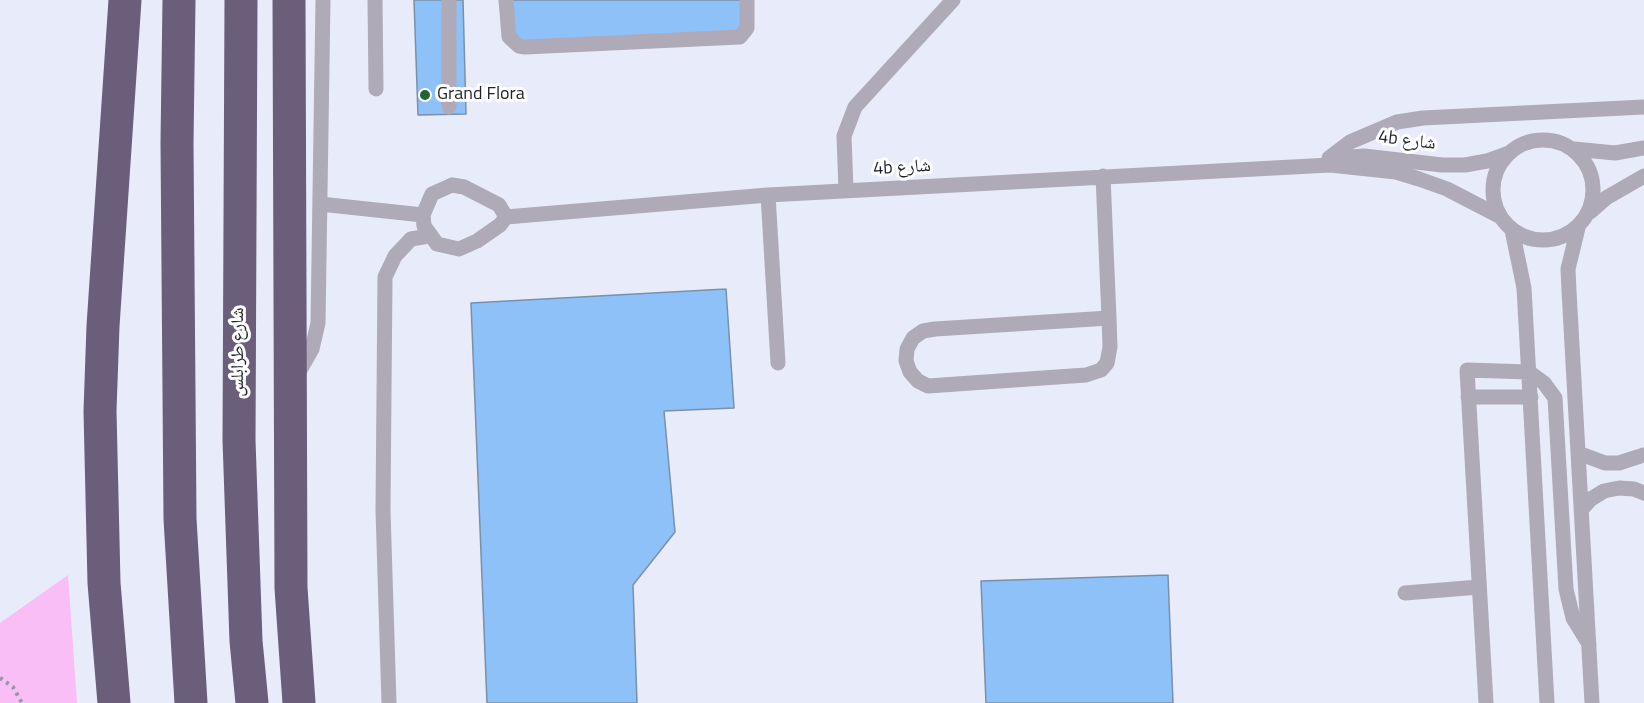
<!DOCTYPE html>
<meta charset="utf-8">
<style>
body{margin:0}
canvas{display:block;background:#e8ebf9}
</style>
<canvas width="1644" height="703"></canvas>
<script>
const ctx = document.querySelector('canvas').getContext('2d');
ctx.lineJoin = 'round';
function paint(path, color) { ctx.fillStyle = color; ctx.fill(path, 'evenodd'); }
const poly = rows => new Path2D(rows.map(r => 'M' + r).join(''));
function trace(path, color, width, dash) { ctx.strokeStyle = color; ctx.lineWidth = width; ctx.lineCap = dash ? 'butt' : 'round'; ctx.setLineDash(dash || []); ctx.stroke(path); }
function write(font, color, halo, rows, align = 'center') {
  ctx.font = font + ' "Titillium Web","Noto Naskh Arabic",sans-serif'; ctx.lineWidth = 6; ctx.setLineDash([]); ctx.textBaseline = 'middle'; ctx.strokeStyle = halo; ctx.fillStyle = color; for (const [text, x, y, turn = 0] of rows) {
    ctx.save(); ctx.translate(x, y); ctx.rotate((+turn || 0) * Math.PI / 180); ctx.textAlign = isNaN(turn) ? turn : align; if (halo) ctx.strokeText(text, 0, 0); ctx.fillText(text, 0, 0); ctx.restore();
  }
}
const green = poly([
 [68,575,77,703,0,703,0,623]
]);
const building = poly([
 [414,0,463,0,466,114,418,115,414,0],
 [511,0,749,0,750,35,514,45,511,0],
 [726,289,734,408,664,411,675,532,633,585,637,703,487,703,471,303,726,289],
 [1168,575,1173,703,986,703,981,581,1168,575]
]);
const path = poly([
 [0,678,13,687,22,703]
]);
const service = poly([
 [375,0,376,89],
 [449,0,449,107],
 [506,0,509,37,519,46,525,47,740,37,747,28,747,0],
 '1493 190a50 50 0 1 1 100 0a50 50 0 1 1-100 0Z',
 [1574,149,1615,153,1644,148],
 [1329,158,1350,142,1397,122,1423,118,1644,107],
 [1338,158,1364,156,1442,165,1465,165,1487,161,1509,153],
 [1103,176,1109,318,1110,347,1107,363,1101,370,1086,375,928,386,918,381,910,372,906,361,907,349,913,338,923,331,935,329,1109,318],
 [452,185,464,187,499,205,506,217,500,225,477,241,459,249,437,244,424,226,423,215,432,194,452,185],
 [846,190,844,136,855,107,953,0],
 [768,195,778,363],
 [320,204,423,215],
 [1590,212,1606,198,1644,176],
 [506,217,768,195,1330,165,1396,172,1419,179,1447,189,1501,217],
 [1578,228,1568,269,1569,291,1592,703],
 [1512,230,1524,288,1547,703],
 [296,377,312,349,318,323,323,0],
 [1468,397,1531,397],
 [1578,453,1605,463,1619,463,1644,455],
 [1581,510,1591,499,1604,491,1619,488,1634,489,1644,493],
 [1405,593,1479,587],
 [389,703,383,510,385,277,395,256,411,239,429,236],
 [1486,703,1467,370,1529,372,1544,383,1555,398,1566,589,1573,618,1589,644]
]);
const motorway = poly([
 [179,0,177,143,180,519,191,703],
 [241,0,239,440,246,641,252,703],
 [289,0,291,588,299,703],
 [114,703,104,583,100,411,103,326,125,0]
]);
const markers = [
 [425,95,6,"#236631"]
];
const poiNames = [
 ["Grand Flora",437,95]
];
const streetNames = [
 ["4b شارع",1407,141,7],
 ["4b شارع",902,168,-3],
 ["شارع طرابلس",239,352,-90]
];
paint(green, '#fabef6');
paint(building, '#8fc1f9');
trace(building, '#7990aa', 1.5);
trace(path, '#9597a5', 4, [3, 4.5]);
trace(service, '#afaab8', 15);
trace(motorway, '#6a5e7b', 33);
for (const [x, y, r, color] of markers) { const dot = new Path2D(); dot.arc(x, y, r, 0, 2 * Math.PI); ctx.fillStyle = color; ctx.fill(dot); trace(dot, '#fff', 2); }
write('18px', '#1f212e', '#fff', poiNames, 'left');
write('18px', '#1f212e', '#fff', streetNames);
</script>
